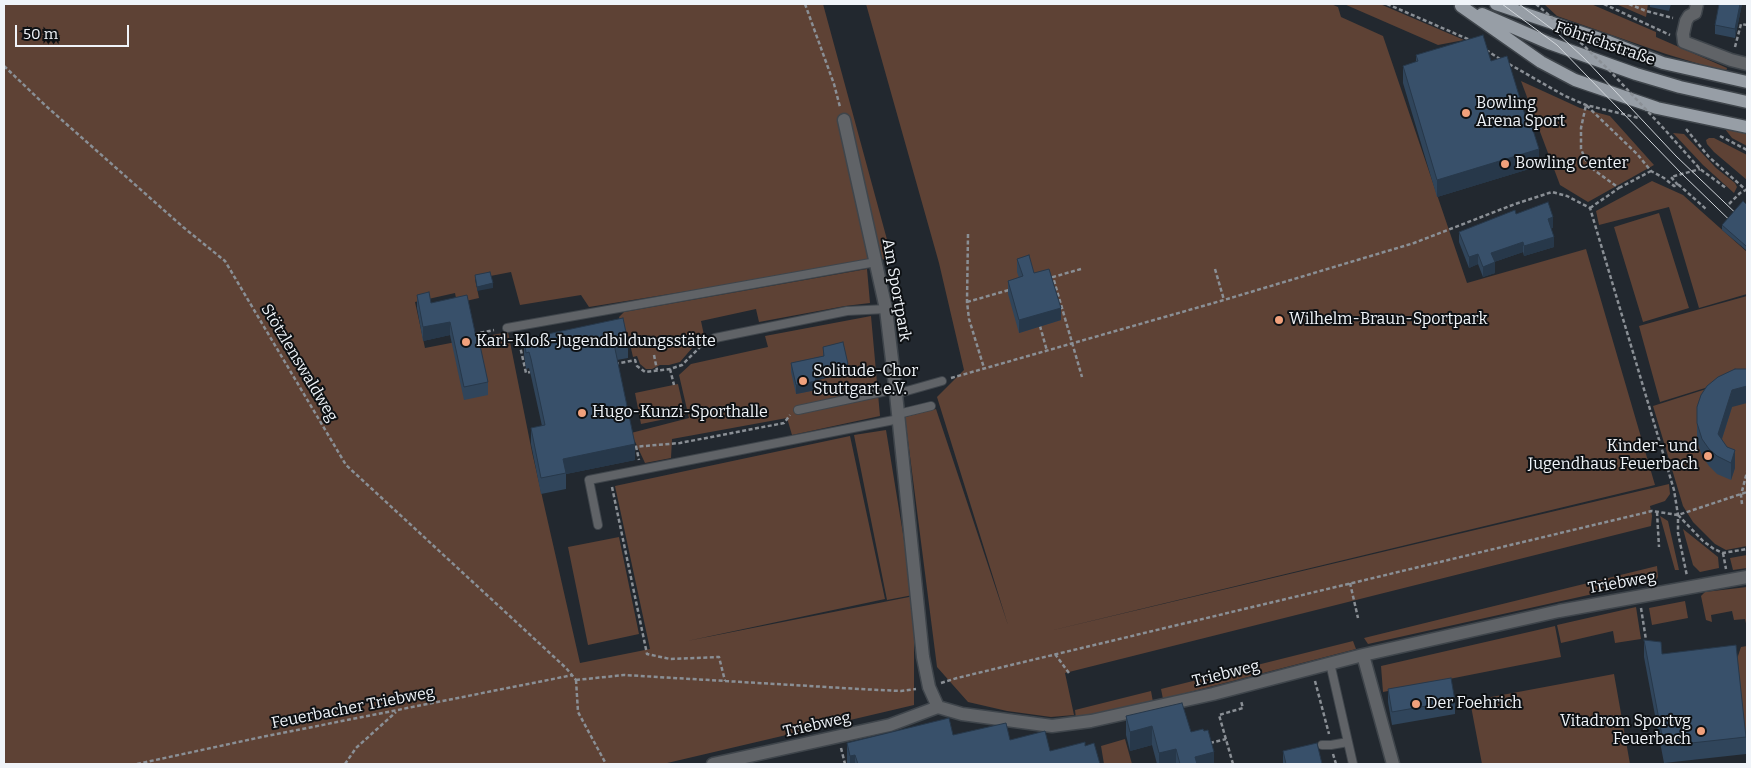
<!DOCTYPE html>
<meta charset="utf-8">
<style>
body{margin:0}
#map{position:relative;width:1751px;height:768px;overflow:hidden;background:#22282f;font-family:Bitter,serif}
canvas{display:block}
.frame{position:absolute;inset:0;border:5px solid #f0f4f9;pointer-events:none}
.scale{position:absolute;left:15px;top:25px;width:114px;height:22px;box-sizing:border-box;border:2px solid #f0f4f9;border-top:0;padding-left:6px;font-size:15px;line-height:18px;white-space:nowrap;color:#f0f4f9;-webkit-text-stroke:4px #0e1114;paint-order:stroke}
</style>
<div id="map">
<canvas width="1751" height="768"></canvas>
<div class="frame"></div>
<div class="scale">50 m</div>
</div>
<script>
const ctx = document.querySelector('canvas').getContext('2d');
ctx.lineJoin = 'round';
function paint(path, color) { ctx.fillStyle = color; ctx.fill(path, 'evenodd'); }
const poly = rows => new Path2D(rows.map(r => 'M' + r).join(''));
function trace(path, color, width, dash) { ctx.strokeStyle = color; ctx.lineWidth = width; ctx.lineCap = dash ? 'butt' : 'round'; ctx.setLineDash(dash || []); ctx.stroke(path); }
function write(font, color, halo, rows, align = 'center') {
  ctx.font = font + ' Bitter,serif'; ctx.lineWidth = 4; ctx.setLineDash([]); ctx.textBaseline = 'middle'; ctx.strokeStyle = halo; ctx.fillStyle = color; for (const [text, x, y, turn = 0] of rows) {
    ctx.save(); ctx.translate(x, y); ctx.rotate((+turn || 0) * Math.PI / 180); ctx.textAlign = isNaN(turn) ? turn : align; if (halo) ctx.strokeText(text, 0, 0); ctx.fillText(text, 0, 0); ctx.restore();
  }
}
const green = poly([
 [4,4,823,4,892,258,589,307,581,295,520,305,511,272,475,279,479,298,457,303,455,293,415,302,425,348,461,341,477,346,492,335,508,332,532,452,580,663,650,649,615,486,850,436,885,599,687,641,914,596,914,705,663,764,4,764],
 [866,4,1331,4,1338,7,1341,17,1383,36,1467,283,1586,249,1655,485,1045,632,1669,484,1670,494,1665,501,1650,506,1652,516,1651,526,1065,673,1074,715,1051,717,1007,711,968,702,937,667,905,417,936,409,1008,625,937,397,964,370,939,263],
 [1344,4,1380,4,1464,40,1438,45],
 [1544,4,1591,4,1656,32,1656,37,1727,68,1726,72,1666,54,1557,16],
 [1616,4,1648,4,1646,17],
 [1521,81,1580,108,1610,116,1654,165,1588,202,1560,185],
 [1725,129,1747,133,1747,146,1732,138],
 [1673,133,1684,134,1716,168,1735,183,1737,187,1734,193,1703,165],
 [1709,138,1714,138,1747,155,1747,180,1714,152,1707,144,1706,140],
 [1652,181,1683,195,1747,252,1747,294,1699,308,1669,207,1599,225,1596,211],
 [1659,213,1689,308,1643,322,1614,227],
 [867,269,870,303,845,306,759,322,756,309,701,321,705,340,693,347,680,362,669,365,660,365,652,369,646,369,640,364,637,356,633,357,630,344,625,344,619,317,624,312],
 [1747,296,1747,375,1660,402,1639,326],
 [871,316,880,416,792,435,787,418,672,439,671,458,645,463,631,433,689,418,679,375,691,364,768,347,765,336],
 [1747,376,1747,546,1726,550,1715,544,1693,522,1683,506,1653,406],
 [678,384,685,415,641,424,635,393],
 [886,430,913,595,887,600,854,435],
 [1660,516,1668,521,1679,570,1675,570],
 [1683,529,1718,557,1719,568,1700,572,1693,565],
 [619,537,639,634,588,645,568,547],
 [1747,555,1747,568,1733,570,1730,558],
 [1657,566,1658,577,1656,580,1368,644,1364,638],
 [1747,587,1747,628,1745,619,1734,620,1732,611,1711,615,1712,622,1706,620,1701,596,1705,592],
 [1685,601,1688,618,1652,625,1649,608],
 [1636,607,1641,639,1615,643,1613,631,1561,643,1557,625],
 [1555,626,1561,657,1383,692,1381,666],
 [1353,641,1356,649,1163,699,1161,689],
 [1747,646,1747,754,1736,662,1741,647],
 [1614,674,1630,764,1482,764,1470,701],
 [1151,691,1153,702,1076,719,1075,710],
 [1125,739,1132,764,1104,764,1101,746]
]);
const path = poly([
 [805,4,834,84,840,107],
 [1387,4,1470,40],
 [1604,4,1670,35],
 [1629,4,1646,11,1673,18],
 [1735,47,1741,24,1747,25],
 [1486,50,1500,59],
 [1509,64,1565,96,1586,105,1639,118],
 [4,66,46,106,183,227,225,261,346,465,566,668,576,680],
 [1686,129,1709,157,1746,190],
 [1666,131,1700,169,1726,188],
 [1720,136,1747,150],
 [1678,185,1671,177,1700,169],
 [1619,188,1651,171],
 [1729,204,1740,193,1746,190],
 [1590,208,1619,188,1594,170,1586,161,1581,149,1581,128,1586,105,1638,155,1651,171,1664,178,1674,186,1679,185,1706,209],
 [968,234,967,302,969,319,984,368],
 [1081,269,1053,277,1082,377],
 [1215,269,1224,300],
 [967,302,1009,290],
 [1040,326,1047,351],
 [474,334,494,330],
 [518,337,526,373,530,372],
 [654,355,657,370],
 [615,364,635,360,637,366,645,372,670,369,682,365,706,341],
 [670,369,674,385],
 [951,378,1224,300,1414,243,1515,204,1552,192,1567,196,1590,208,1674,490,1678,515,1678,533,1687,576],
 [636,446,639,460],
 [633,447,680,443,784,423,790,415],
 [612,487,647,654,670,659,719,657,725,681],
 [1742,504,1741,495,1747,472],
 [1657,512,1659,547],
 [1678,515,1703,541,1714,549,1723,553,1747,549],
 [1723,553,1726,569],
 [1350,583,1358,618],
 [1641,608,1646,640],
 [1055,654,1069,673],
 [576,680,624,675,860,689,901,691,916,689],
 [576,680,578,712,606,764],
 [1315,681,1329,734],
 [941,683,957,678,1652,511,1678,515,1747,492],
 [1210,743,1226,739],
 [841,748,845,764],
 [1333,754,1336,764],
 [137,764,257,738,573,675],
 [345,764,356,748,396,712],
 [1233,764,1219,715,1243,708,1241,701]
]);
const service = poly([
 [507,328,876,262],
 [715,338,847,311,886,309],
 [896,394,942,381],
 [798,410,896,389],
 [898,414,931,406],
 [598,525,589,480,899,419],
 [1330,663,1353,764],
 [1322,745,1331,745,1348,742]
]);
const minor = poly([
 [1697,4,1695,13,1689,16,1686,21,1683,34,1684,42,1731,60,1747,64],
 [844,120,886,309,896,394,923,657,929,687,938,707],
 [1363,655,1393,764],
 [713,764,890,725,938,707,962,714,1052,726,1091,721,1213,694,1363,655,1559,611,1747,577]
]);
const primary = poly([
 [1496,4,1609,42,1663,63,1747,82],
 [1461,6,1541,62,1575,80,1657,108,1747,127],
 [1482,14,1549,43,1636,74,1680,87,1747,102]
]);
const tram = poly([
 [1502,4,1557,45,1682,174,1747,237],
 [1519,4,1556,32,1584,58,1676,156,1747,224]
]);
const pathBridge = poly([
 [1536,4,1580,42,1610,71,1666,131]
]);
const wall = poly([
 [1650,4,1671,4,1669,11,1650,7],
 [1742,4,1735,38,1715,34,1715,25],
 [1416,55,1491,61,1529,128,1539,166,1437,197,1403,83,1403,66,1416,62],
 [1747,205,1746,250,1722,230,1722,225],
 [1516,214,1553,228,1551,228,1554,247,1524,256,1523,252,1494,262,1495,273,1483,277,1478,264,1469,268,1459,242,1459,232],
 [1017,259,1034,273,1061,320,1019,333,1008,294,1008,281,1019,278,1017,272],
 [417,295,431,303,476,337,488,382,488,395,464,400,450,335,423,341,417,308],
 [524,339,628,342,628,358,617,360,635,460,566,474,566,489,541,494,531,444,531,428,542,426,531,376,529,368,526,369,524,355],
 [823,347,848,373,816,380,816,390,796,394,791,372,791,363,823,356],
 [1732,407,1722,439,1735,468,1731,480,1717,474,1709,466,1702,456,1697,441,1697,423],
 [1644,640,1746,737,1746,754,1664,763,1644,657],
 [1388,689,1455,701,1455,714,1392,725,1388,702],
 [1126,716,1191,732,1204,731,1214,764,1157,764,1152,745,1130,751,1126,735],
 [953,735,1010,740,1050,751,1085,746,1100,764,847,764,847,743],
 [1283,751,1322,764,1283,764]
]);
const shadedWall = poly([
 [1740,4,1742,4,1735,38,1735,29],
 [1539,149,1539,166,1437,197,1437,180],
 [1553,217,1553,228,1548,229,1548,219],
 [1554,237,1554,247,1524,256,1524,246],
 [1523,242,1523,252,1491,263,1491,253],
 [1478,254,1478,264,1469,268,1469,257],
 [1495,262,1495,273,1483,277,1483,267],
 [493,283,493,288,477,291,477,287],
 [1061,308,1061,320,1019,333,1019,320],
 [450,322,450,335,423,341,423,327],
 [848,364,848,373,814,381,814,372],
 [816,381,816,390,796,394,796,385],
 [1747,386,1747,403,1732,407,1718,451,1718,434,1732,390],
 [635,444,635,460,566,474,563,459],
 [1735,450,1735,468,1731,480,1731,463],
 [1152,726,1152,745,1130,751,1130,732],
 [1176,749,1176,764,1159,764,1159,753],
 [1214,752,1214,764,1195,764,1195,757],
 [855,755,855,764,850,764,850,756]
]);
const building = poly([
 [1719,4,1740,4,1735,29,1715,25,1719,4],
 [1483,35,1491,61,1507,56,1529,128,1532,127,1539,149,1437,180,1403,66,1418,61,1416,55,1483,35],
 [1743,201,1747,205,1747,244,1746,246,1722,225,1743,201],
 [1548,202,1553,217,1548,219,1554,237,1524,246,1523,242,1491,253,1495,262,1483,267,1478,254,1469,257,1459,232,1515,210,1516,214,1548,202],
 [1029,255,1034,273,1049,269,1061,308,1019,320,1008,281,1023,276,1017,259,1029,255],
 [490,272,493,283,477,287,475,275,490,272],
 [429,292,431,303,467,295,476,337,478,336,488,382,464,387,450,322,423,327,417,295,429,292],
 [623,318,628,342,614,344,635,444,563,459,566,473,541,478,531,428,545,425,531,359,529,352,526,353,524,339,623,318],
 [843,342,848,364,814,372,816,381,796,385,791,363,824,356,823,347,843,342],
 [1735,369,1747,369,1747,386,1732,390,1718,434,1727,447,1735,450,1731,463,1717,456,1709,449,1702,439,1697,423,1697,407,1701,395,1707,386,1718,377,1735,369],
 [1644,640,1661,642,1662,654,1736,645,1746,737,1664,746,1644,640],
 [1451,678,1455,701,1392,712,1388,689,1451,678],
 [1182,703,1191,732,1203,729,1204,731,1208,730,1214,752,1195,757,1197,764,1180,764,1176,749,1159,753,1152,726,1130,732,1126,716,1182,703],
 [949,718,953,735,1006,723,1010,740,1045,731,1050,751,1085,742,1085,746,1094,743,1100,764,858,764,855,755,850,756,847,743,949,718],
 [1317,743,1322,764,1286,764,1283,751,1317,743]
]);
const markers = [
 [1466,113,5,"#f1a17c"],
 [1505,164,5,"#f1a17c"],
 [1279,320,5,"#f1a17c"],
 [466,342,5,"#f1a17c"],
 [803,381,5,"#f1a17c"],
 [582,413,5,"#f1a17c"],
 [1708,456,5,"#f1a17c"],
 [1416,704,5,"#f1a17c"],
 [1701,731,5,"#f1a17c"]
];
const streetNames = [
 ["Föhrichstraße",1605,44,19],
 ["Am Sportpark",896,290,80],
 ["Stötzlenswaldweg",299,363,59],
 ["Triebweg",1622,583,-10],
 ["Triebweg",1226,674,-14],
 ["Feuerbacher Triebweg",353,708,-11],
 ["Triebweg",817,725,-13]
];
const poiNames = [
 ["Bowling",1476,104],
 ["Arena Sport",1476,122],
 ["Bowling Center",1515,164],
 ["Wilhelm-Braun-Sportpark",1289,320],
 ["Karl-Kloß-Jugendbildungsstätte",476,342],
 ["Solitude-Chor",813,372],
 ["Stuttgart e.V.",813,390],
 ["Hugo-Kunzi-Sporthalle",592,413],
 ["Kinder- und",1698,447,"right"],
 ["Jugendhaus Feuerbach",1698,465,"right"],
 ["Der Foehrich",1426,704],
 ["Vitadrom Sportvg",1691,722,"right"],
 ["Feuerbach",1691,740,"right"]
];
paint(green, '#5e4235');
trace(service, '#3f454b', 10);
trace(minor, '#3f454b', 15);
trace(primary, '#3f454b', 15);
trace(path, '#8a8f95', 2.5, [4, 2.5]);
trace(service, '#606367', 8);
trace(minor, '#606367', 12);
trace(primary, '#979ea6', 12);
trace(tram, '#d1d6db', 1);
trace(pathBridge, '#8a8f95', 2.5, [4, 2.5]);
paint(wall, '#30455b');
paint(shadedWall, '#27384a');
paint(building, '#38506a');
trace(building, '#27384a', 1);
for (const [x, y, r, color] of markers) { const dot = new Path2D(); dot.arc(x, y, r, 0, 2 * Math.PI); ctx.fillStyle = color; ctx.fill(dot); trace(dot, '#0e1114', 2); }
write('16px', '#f0f4f9', '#0e1114', streetNames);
write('16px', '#f0f4f9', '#0e1114', poiNames, 'left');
</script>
